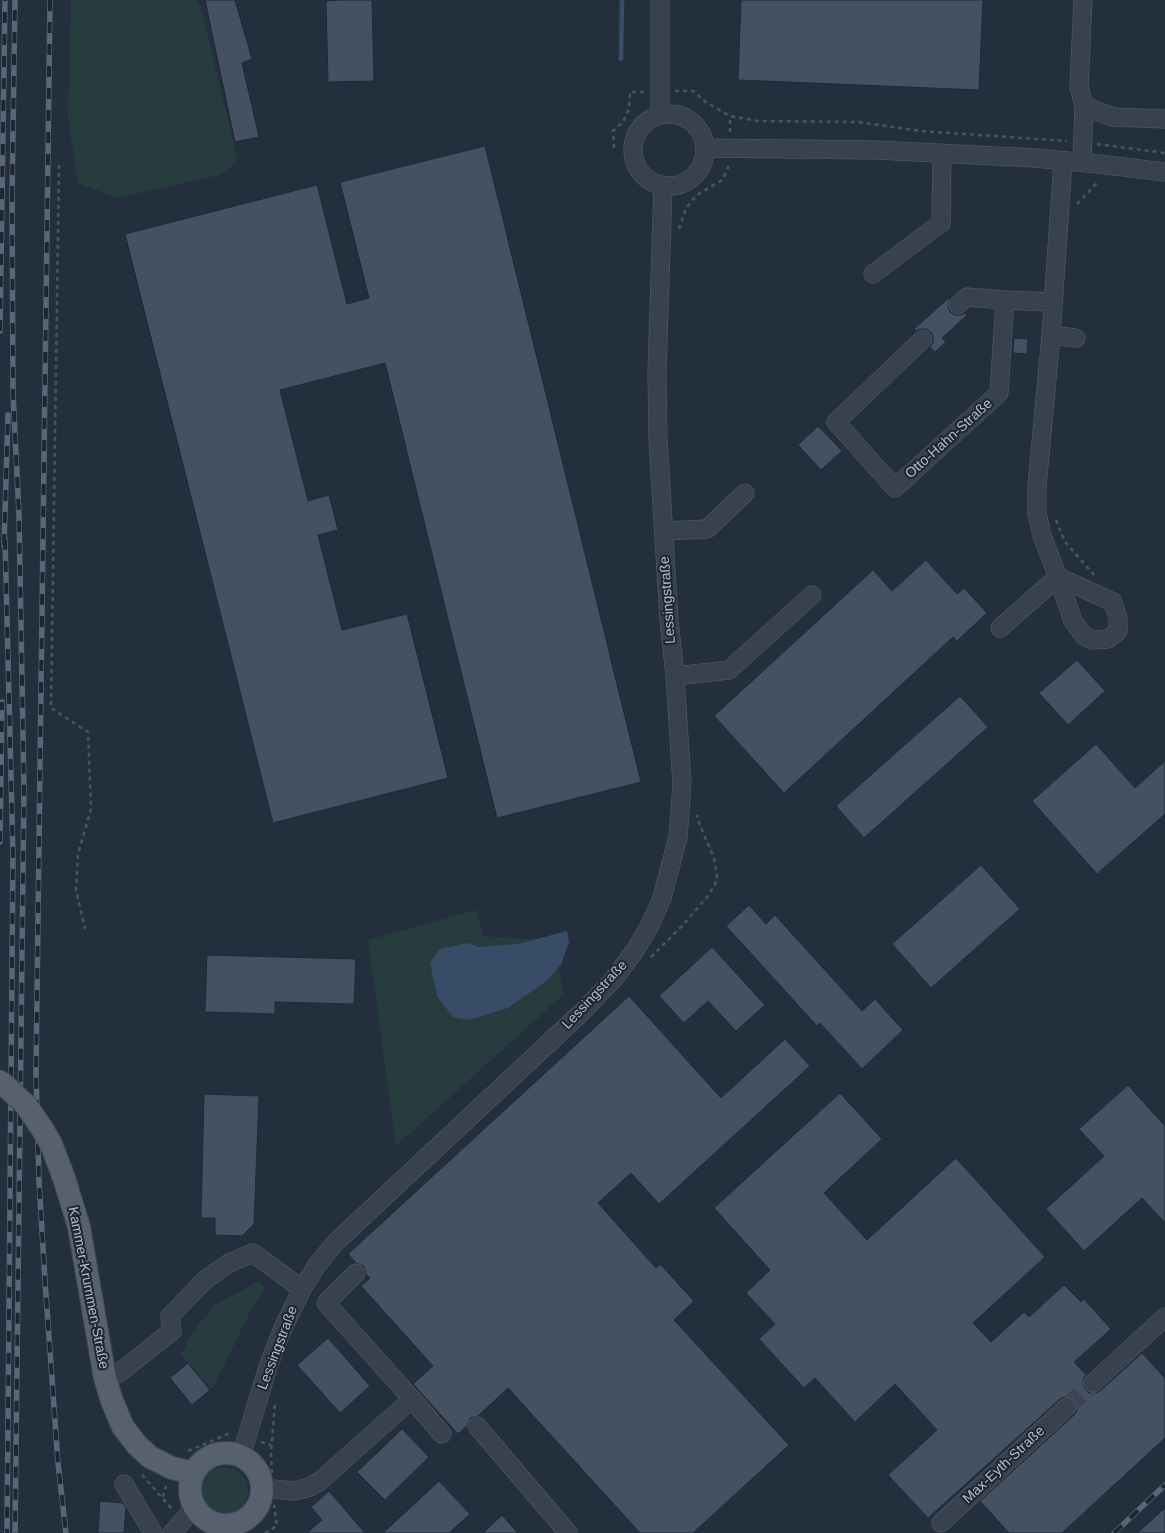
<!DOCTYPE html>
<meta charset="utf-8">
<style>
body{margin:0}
canvas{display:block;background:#242f3e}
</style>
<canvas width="1165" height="1533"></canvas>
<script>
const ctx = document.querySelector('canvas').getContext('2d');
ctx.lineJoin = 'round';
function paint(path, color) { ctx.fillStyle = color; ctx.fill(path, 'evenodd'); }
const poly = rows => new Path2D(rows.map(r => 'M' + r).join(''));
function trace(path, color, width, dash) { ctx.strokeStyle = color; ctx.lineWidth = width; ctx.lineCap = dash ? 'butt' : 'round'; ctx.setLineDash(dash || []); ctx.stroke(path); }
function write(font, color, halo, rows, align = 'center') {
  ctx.font = font + ' Arial,sans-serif'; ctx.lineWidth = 4; ctx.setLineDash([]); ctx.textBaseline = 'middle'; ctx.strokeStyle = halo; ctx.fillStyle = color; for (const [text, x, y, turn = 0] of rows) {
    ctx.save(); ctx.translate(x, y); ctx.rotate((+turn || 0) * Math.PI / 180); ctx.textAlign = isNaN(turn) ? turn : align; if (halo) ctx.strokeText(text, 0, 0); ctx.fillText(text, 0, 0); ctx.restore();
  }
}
const green = poly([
 [71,0,197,0,201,8,238,162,219,175,117,198,78,183,68,118],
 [476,910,483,936,552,941,564,994,396,1146,368,940],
 [259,1281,266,1288,252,1308,212,1389,181,1355,191,1334,215,1305],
 '200 1491a24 24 0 1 1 48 0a24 24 0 1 1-48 0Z'
]);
const water = poly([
 [567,931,569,942,561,965,545,982,508,1008,468,1020,453,1017,437,996,430,963,440,949,468,943,478,947,518,944]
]);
const stream = poly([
 [621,59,622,0]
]);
const building = poly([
 [205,0,235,0,252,59,242,63,259,137,235,142,205,0],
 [338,0,372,0,374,81,328,82,326,1,338,0],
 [741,0,983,0,979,90,738,80,741,0],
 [485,146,641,782,497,818,385,363,280,390,308,501,329,495,338,530,318,535,342,630,407,614,448,778,273,823,125,234,317,185,347,304,369,298,340,182,485,146],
 [950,297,948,307,950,312,955,315,961,315,965,313,967,315,942,338,946,342,935,352,930,347,933,342,933,336,931,332,926,329,920,329,916,331,914,329,950,297],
 [1014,338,1028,339,1027,354,1013,353,1014,338],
 [818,426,842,451,821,470,798,445,818,426],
 [926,560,957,594,964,588,987,613,957,641,953,637,784,793,714,716,873,570,892,591,926,560],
 [1077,660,1105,691,1068,725,1039,693,1077,660],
 [960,696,988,727,864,838,836,806,960,696],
 [1096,744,1135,788,1165,761,1165,814,1097,874,1032,801,1096,744],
 [981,865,1020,909,931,988,892,944,981,865],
 [749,905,766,924,775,915,862,1011,875,999,903,1030,862,1069,820,1023,817,1026,726,926,749,905],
 [712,947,765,1005,736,1031,708,1001,684,1023,659,996,712,947],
 [207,955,356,959,354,1004,275,1002,275,1014,205,1012,207,955],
 [629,996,721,1098,785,1039,810,1066,659,1204,631,1173,598,1203,656,1268,660,1264,694,1301,674,1320,789,1445,693,1533,640,1533,508,1388,478,1416,470,1418,467,1426,458,1434,413,1384,433,1366,361,1286,370,1278,366,1274,364,1266,356,1263,348,1254,629,996],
 [1128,1085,1165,1126,1165,1223,1142,1198,1084,1251,1046,1209,1104,1156,1079,1129,1128,1085],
 [840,1093,882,1139,824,1193,867,1240,956,1158,1045,1257,973,1323,991,1342,1024,1312,1029,1317,1064,1285,1081,1302,1084,1299,1111,1329,1074,1362,1086,1375,1083,1379,1083,1385,1086,1390,1089,1393,1095,1393,1100,1391,1142,1353,1165,1378,1165,1438,1062,1533,1009,1533,980,1501,1074,1415,1077,1411,1077,1405,1074,1399,1071,1397,1065,1397,1060,1399,928,1518,888,1475,937,1430,895,1384,855,1422,815,1378,804,1388,759,1339,775,1324,746,1293,770,1270,714,1208,840,1093],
 [204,1094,259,1096,254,1224,242,1236,215,1235,215,1218,201,1218,204,1094],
 [328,1338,370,1386,340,1413,297,1365,328,1338],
 [188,1363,210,1390,192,1405,170,1378,188,1363],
 [402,1429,429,1457,385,1500,357,1472,402,1429],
 [439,1481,470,1514,449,1533,383,1533,439,1481],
 [329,1491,365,1533,307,1533,322,1520,311,1507,329,1491],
 [100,1501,123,1503,126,1507,124,1533,98,1533,100,1501],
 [1165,1508,1165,1533,1137,1533,1165,1508],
 [502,1515,518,1533,483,1533,502,1515]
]);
const minorTunnel = poly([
 [1067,1407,1093,1383]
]);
const path = poly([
 [675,91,693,91,707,103,730,116,757,121,858,122,921,131,1067,141],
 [730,132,730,116],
 [1097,144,1165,153],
 [614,148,613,131,623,122,629,109,630,92,644,92],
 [59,165,51,708,88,732,91,809,78,854,76,890,85,929],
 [1077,204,1097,183,1097,180],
 [679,229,686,208,697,195,722,180,728,168,728,163],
 [1056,520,1065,542,1094,575],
 [651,957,682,926,707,897,715,885,717,875,714,858,699,823,697,815],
 [261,1442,271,1445],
 [188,1451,228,1434,231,1435],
 [272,1473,271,1453,275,1403],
 [142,1475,173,1510],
 [163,1497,166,1486],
 [265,1533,277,1526,274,1505]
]);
const minor = poly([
 [660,0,660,114],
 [1084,106,1113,117,1165,119],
 '633 150a36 36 0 1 1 72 0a36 36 0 1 1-72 0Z',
 [706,148,877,150,1035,158,1099,164,1165,172],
 [1082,162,1084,106,1079,87,1083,0],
 [873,274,941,223,942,153],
 [958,305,967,297,1005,300],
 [1051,335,1076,338],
 [923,339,836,422,895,488,999,393,1005,300,1053,302],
 [664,531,707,529,745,493],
 [1000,628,1058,577,1113,602,1118,618,1118,631,1108,639,1093,640,1084,636,1073,621,1058,577,1042,536,1037,513,1037,486,1051,335,1063,161],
 [675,676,729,670,812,595],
 [105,1378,119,1373,172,1331,170,1316,205,1280,229,1263,253,1253,302,1289],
 [1093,1383,1165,1317],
 [412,1399,442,1434],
 [477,1426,568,1533],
 [241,1456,268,1367,282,1330,302,1289,317,1265,336,1242,583,1011,613,980,636,949,650,925,662,898,678,837,682,784,675,676,669,620,658,439,657,371,663,186],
 [124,1484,153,1533],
 [262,1488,294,1491,310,1487,320,1481,412,1399,326,1303,356,1273],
 [941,1523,1067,1407],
 [172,1533,195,1507]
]);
const major = poly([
 [64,1178,79,1227,105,1378,112,1401,123,1427,137,1445,150,1457,172,1468,193,1473],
 '190 1489a36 36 0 1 1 72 0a36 36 0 1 1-72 0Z'
]);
const rail = poly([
 [50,0,36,1073,39,1181,45,1281,58,1463,66,1533],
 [12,191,13,393,19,515,24,790,15,1533],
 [12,197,15,0],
 [0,331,5,0],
 [5,539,13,856,7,1533],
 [4,545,8,415],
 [0,842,2,702],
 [1114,1533,1165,1485]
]);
const majorBridge = poly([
 [0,1081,26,1105,43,1130,51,1144,64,1178]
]);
const streetNames = [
 ["Otto-Hahn-Straße",949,439,-42],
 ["Lessingstraße",668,600,-94],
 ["Lessingstraße",595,995,-47],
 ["Kammer-Krummen-Straße",88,1288,79],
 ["Lessingstraße",278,1348,-69],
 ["Max-Eyth-Straße",1004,1465,-43]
];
paint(green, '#263c3f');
paint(water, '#394c67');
trace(stream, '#394c67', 4.5);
paint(building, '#455162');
trace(building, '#1f2835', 1);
trace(minorTunnel, '#3a4453', 18, [18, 9]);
trace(minor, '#565f6c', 19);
trace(major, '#414a57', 24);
trace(path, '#44595c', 2.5, [4, 4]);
trace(minor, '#38414e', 18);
trace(major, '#56606e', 22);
trace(rail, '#5a6575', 5.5);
trace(rail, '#1d2633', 4, [11]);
trace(majorBridge, '#414a57', 24, []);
trace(majorBridge, '#56606e', 22);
write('14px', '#b4bcc9', '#1d2633', streetNames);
</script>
